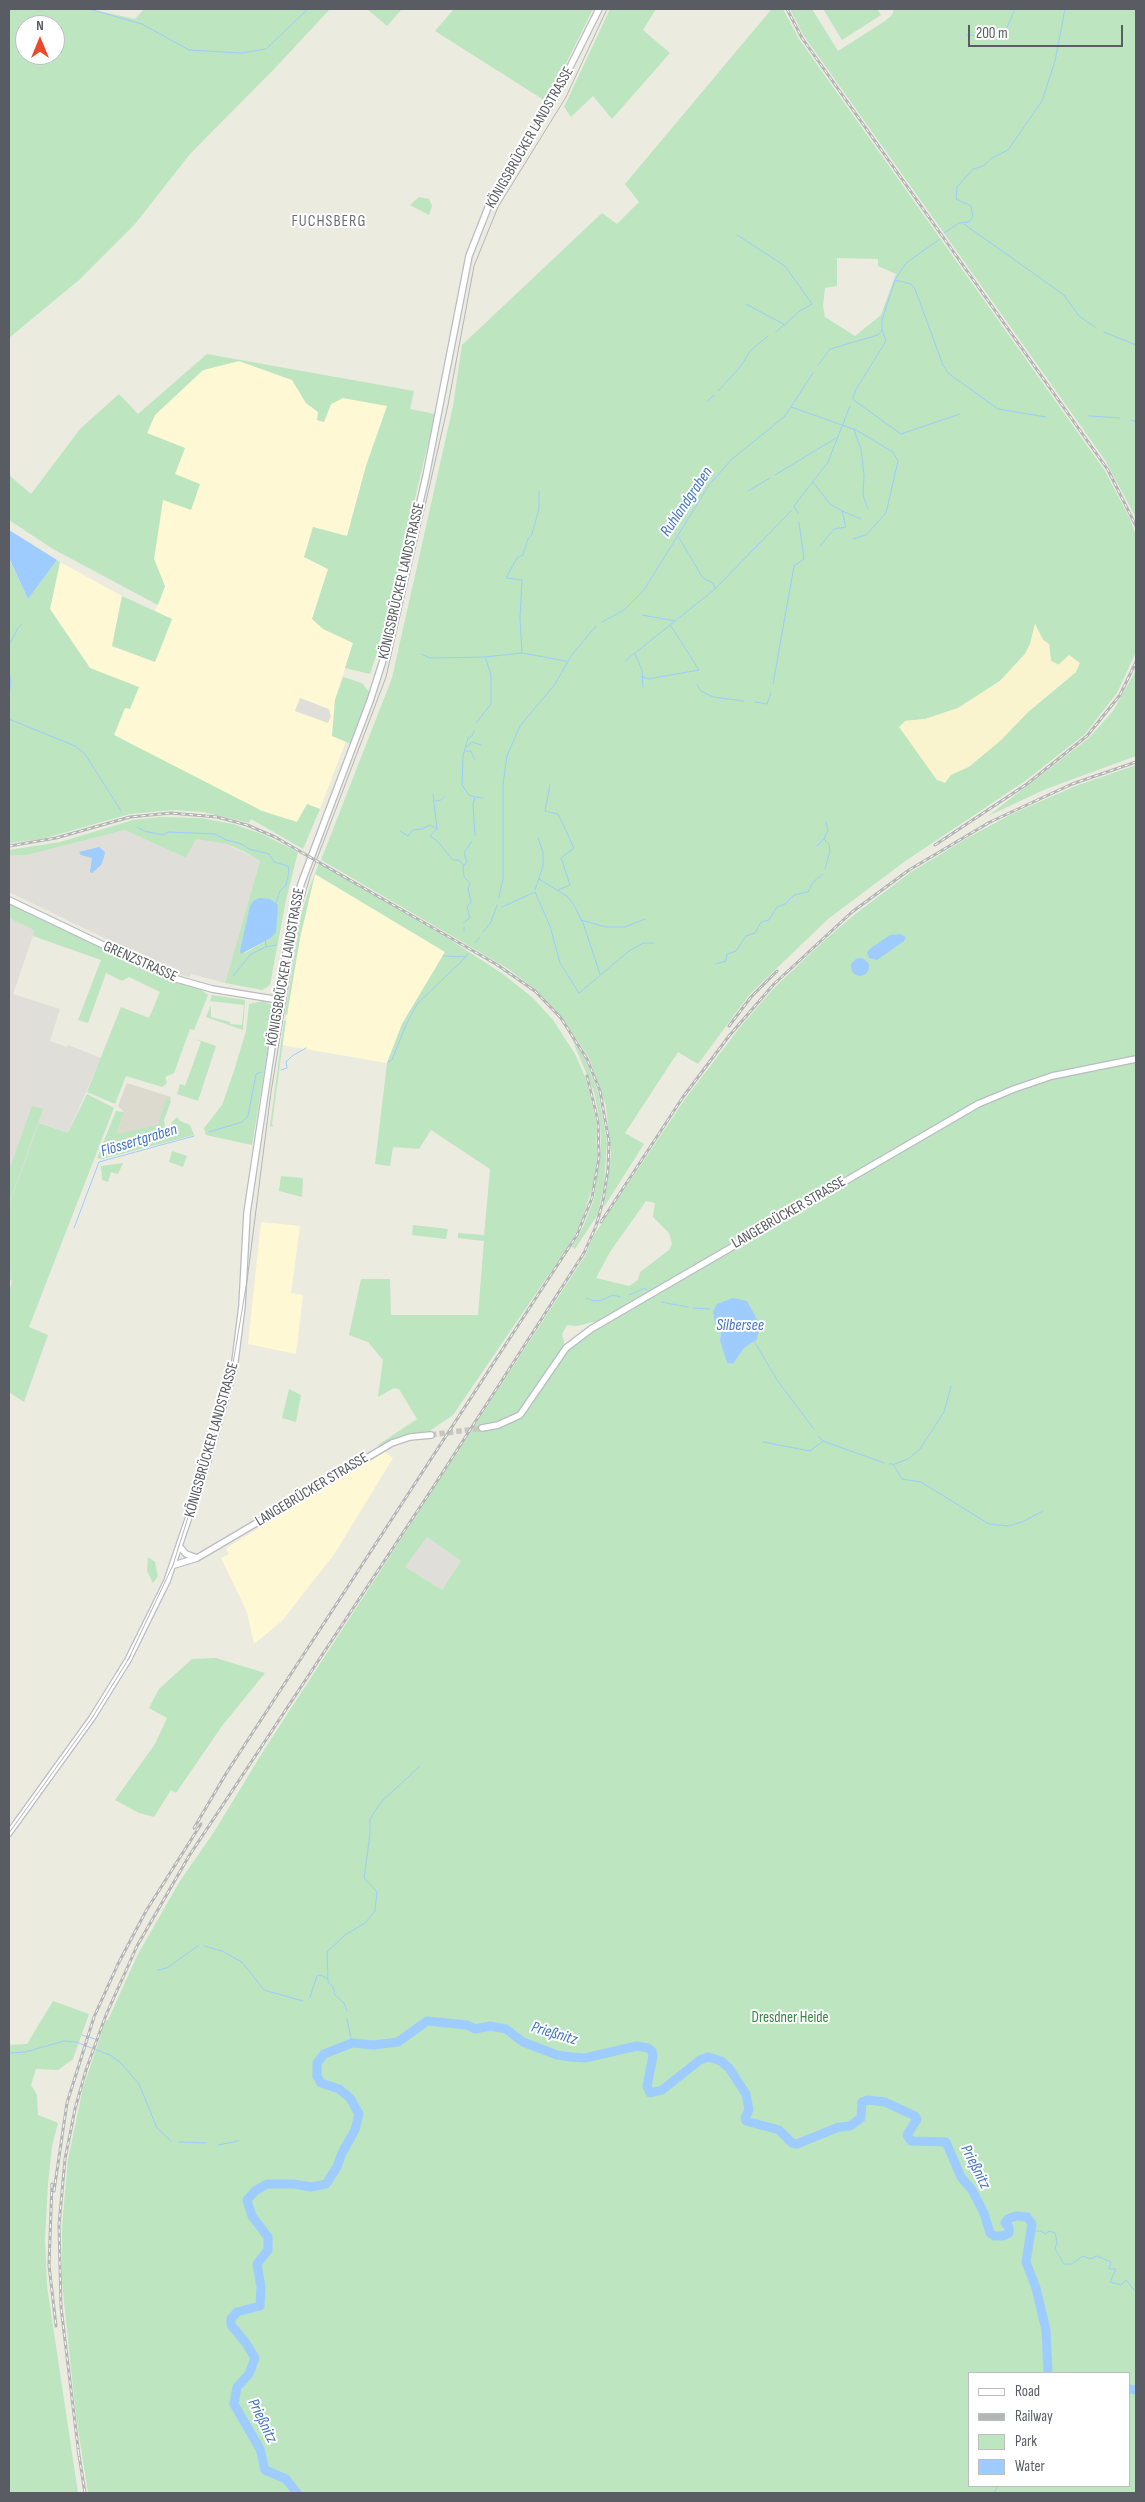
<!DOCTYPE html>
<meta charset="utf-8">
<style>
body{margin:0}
#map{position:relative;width:1145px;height:2502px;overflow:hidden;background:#ecebe0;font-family:"Sofia Sans Condensed",sans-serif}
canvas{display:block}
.frame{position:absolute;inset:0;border:10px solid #595c62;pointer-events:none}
.legend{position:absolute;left:968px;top:2372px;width:162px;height:115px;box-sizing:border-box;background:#fff;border:1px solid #bdbec0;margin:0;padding:6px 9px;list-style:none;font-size:15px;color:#595c62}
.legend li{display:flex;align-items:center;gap:10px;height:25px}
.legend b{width:25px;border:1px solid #bdbec0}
.north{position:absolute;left:15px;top:15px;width:50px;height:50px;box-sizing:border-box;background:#fff;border:1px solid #bdbec0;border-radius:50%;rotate:0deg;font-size:14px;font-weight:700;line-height:20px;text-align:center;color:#595c62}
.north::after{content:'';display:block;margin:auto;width:18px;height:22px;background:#ea4a29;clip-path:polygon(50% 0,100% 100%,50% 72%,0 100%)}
.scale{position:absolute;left:968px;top:25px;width:155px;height:22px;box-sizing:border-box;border:2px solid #595c62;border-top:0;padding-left:6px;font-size:15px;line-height:18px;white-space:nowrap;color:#595c62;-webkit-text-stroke:4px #fff;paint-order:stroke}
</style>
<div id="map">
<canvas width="1145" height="2502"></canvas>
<div class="frame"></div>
<ul class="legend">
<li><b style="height:6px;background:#fff"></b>Road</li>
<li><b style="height:6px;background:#b4b5b5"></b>Railway</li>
<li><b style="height:14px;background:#bce5c0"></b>Park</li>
<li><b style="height:14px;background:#9eccff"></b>Water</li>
</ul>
<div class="north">N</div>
<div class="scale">200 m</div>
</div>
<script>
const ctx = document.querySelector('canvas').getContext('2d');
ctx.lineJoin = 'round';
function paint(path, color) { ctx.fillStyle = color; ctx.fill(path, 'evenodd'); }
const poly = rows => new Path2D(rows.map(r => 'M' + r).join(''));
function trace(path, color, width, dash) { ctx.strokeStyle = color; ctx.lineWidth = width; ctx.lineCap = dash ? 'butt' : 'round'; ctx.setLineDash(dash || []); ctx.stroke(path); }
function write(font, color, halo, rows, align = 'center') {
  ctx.font = font + ' "Sofia Sans Condensed",sans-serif'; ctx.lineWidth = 4; ctx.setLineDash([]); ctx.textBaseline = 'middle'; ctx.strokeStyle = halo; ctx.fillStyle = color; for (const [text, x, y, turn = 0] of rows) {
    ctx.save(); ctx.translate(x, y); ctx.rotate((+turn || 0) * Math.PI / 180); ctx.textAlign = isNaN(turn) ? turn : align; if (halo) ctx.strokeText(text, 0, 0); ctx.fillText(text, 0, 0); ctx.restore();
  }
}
const commercial = poly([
 [239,361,292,380,306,403,318,412,324,422,331,404,343,398,388,406,366,466,347,536,305,557,328,569,323,629,353,643,335,700,332,736,346,741,320,809,307,804,297,822,262,811,114,735,125,707,130,709,138,687,90,668,50,609,60,562,122,596,112,646,155,662,172,619,155,611,165,586,154,559,163,500,185,448,146,433,155,415,203,370],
 [315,874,445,952,402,1024,387,1063,282,1045,300,938],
 [261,1222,300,1226,291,1293,303,1295,296,1354,248,1344],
 [385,1452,393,1458,335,1553,282,1621,254,1644,247,1612,221,1558,229,1554,226,1548]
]);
const industrial = poly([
 [300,698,329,709,331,716,328,723,295,711],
 [125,830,186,858,196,839,227,844,260,861,225,983,191,974,190,977,181,975,9,892,9,855,27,855],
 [9,918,35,930,13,994,60,1009,50,1041,67,1047,68,1045,101,1058,68,1133,40,1123,9,1205],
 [427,1537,461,1561,442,1590,405,1567]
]);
const education = poly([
 [127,1083,171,1097,161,1129,117,1134,124,1112,118,1106]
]);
const green = poly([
 [9,9,90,9,135,19,144,9,330,9,278,65,190,154,135,224,79,280,9,338],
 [25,25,55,25,55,55,25,55],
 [367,9,402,9,387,26],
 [454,9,593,9,547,102,435,31],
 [610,9,656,9,643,30,670,53,612,119,593,96,571,117,564,107],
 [770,9,783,9,799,39,1105,471,1130,519,1136,536,1136,652,1117,693,1085,734,1025,781,904,862,828,919,749,995,698,1064,678,1052,625,1133,644,1144,604,1207,611,1154,606,1106,589,1058,562,1017,536,990,507,968,321,860,392,678,453,406,462,345,602,213,617,224,639,202,625,184,770,11],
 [837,258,878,259,878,266,896,274,881,315,855,336,825,317,823,306,825,288,837,286],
 [1035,624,1043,640,1049,644,1051,661,1076,672,1028,712,1001,740,969,767,937,780,920,756,905,721,925,719,958,708,1000,681,1025,654,1030,644],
 [790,9,812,9,838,51,885,21,892,15,894,9,1136,9,1136,518,1105,460,804,36],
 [823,9,877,9,881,15,842,40],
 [419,197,429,199,432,206,429,215,410,205],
 [207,354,414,391,410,409,435,414,383,634,370,674,345,668,353,643,323,629,312,619,328,569,304,557,313,527,347,536,366,466,387,406,343,398,331,404,324,422,317,420,318,412,306,403,292,380,239,361,203,370,155,415,147,433,185,448,175,474,200,484,191,510,163,500,154,559,165,586,158,605,53,549,9,520,9,475,31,494,80,429,119,394,138,414],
 [9,559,28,599,57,560,60,562,50,609,90,668,139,687,130,709,125,708,114,735,262,811,297,822,307,804,320,809,303,849,251,819,249,823,203,812,172,810,130,814,42,839,9,843],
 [122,596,172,619,155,662,112,646],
 [1136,670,1136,756,1046,789,988,816,1089,738,1113,711],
 [343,677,362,683,369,692,369,699,351,744,332,736,335,700],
 [1136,765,1136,2493,88,2493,76,2416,62,2282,62,2226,68,2159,83,2088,106,2020,108,2020,138,1954,180,1881,214,1832,264,1750,585,1256,594,1235,685,1099,741,1026,774,988,826,939,854,915,911,872,969,837,1010,815,1073,787],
 [646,1201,655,1203,653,1217,669,1233,672,1244,669,1250,640,1272,638,1280,629,1286,596,1278,610,1252],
 [593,1322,597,1324,565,1347,562,1334,567,1325,577,1326],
 [721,1331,744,1348,733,1364,727,1363,720,1341],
 [427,1537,461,1561,442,1590,405,1567],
 [969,2373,1129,2373,1129,2486,969,2486],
 [159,817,201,818,233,824,262,834,298,852,286,900,270,985,262,990,225,983,260,861,243,851,227,844,196,839,186,858,125,830,27,855,9,855,9,850,60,842,133,820],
 [253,901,271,938,245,953,240,950],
 [319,863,449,939,503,974,533,998,553,1020,575,1054,586,1079,596,1121,597,1157,593,1185,581,1223,569,1245,453,1415,431,1430,431,1434,382,1448,378,1445,417,1419,399,1389,394,1388,378,1397,383,1360,368,1342,349,1335,361,1279,390,1279,391,1315,478,1315,484,1241,458,1238,458,1233,484,1235,490,1169,431,1130,419,1149,393,1147,390,1166,375,1164,387,1063,402,1024,445,952,315,874,300,938,287,1015,285,1014,301,915,309,889],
 [9,900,137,963,194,985,208,995,194,1030,190,1029,174,1073,165,1077,167,1083,162,1087,126,1076,115,1104,87,1092,121,1007,149,1018,160,992,129,977,122,981,106,973,88,1023,78,1020,101,960,33,936,34,930,9,918],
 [212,995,245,1000,243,1030,206,1017,211,1005,211,1017,230,1022,230,1024,242,1025,244,1005,210,1001],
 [263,1001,272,1005,274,1012,252,1145,206,1135,204,1128,222,1105,233,1074,246,1031,249,1004],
 [286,1020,272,1124,273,1127,270,1126,284,1021],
 [570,1034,585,1059,598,1092,607,1143,604,1185,598,1214,575,1249,572,1247,584,1225,594,1199,601,1145,600,1121,594,1092],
 [196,1039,216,1046,198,1101,177,1094,180,1084,185,1086,201,1042],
 [87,1094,114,1108,29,1327,48,1335,24,1402,9,1392,9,1292,12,1281,9,1279,9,1205,39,1123,68,1133],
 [167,1097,171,1101,164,1120,165,1128,172,1127,171,1123,177,1117,180,1121,190,1125,194,1135,102,1159,97,1158,116,1111,124,1112,117,1134,158,1125],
 [32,1106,43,1109,9,1203,9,1171],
 [172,1151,187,1156,183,1167,169,1162],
 [123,1163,118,1174,111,1172,108,1182,102,1180,101,1166],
 [281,1176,303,1178,302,1197,279,1191],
 [413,1225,448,1229,446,1239,412,1235],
 [289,1389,301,1395,296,1422,282,1418],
 [148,1557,155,1562,158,1576,153,1583,147,1571],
 [216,1658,265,1673,222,1726,176,1793,171,1790,154,1817,139,1813,115,1800,155,1744,167,1718,149,1708,159,1689,192,1659],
 [53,2001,89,2014,73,2059,58,2070,36,2069,31,2085,37,2095,38,2115,58,2123,52,2146,48,2184,45,2239,47,2286,78,2493,9,2493,9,2045,27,2044]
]);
const sand = poly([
 [1035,624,1043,640,1049,644,1051,661,1058,665,1069,655,1080,663,1076,672,1028,712,1001,740,968,767,951,775,945,783,937,780,899,727,905,721,925,719,958,708,1000,681,1025,654,1030,644]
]);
const water = poly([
 [9,530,57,560,28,599,9,558],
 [99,847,105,852,104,857,101,865,92,873,90,872,92,858,81,855,79,852],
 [259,898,270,899,278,905,276,932,271,938,241,954,240,950,250,906,253,901],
 [900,934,906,937,904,941,877,960,869,958,867,952,871,948,890,935],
 '851 967a9 9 0 1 1 18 0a9 9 0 1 1-18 0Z',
 [733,1298,747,1301,760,1325,757,1339,744,1348,733,1364,727,1363,720,1341,721,1331,715,1324,713,1311,717,1304]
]);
const stream = poly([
 [89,9,142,24,189,50,241,53,266,49,308,9],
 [967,35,1003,37,1015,9],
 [964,224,1064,295,1079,316,1096,328],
 [944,233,959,223,969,222,973,217,971,206,956,199,957,187,973,169,983,166,992,158,1008,150,1042,101,1055,61,1065,9],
 [737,235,785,266,812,304,800,311,776,332],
 [895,280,911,284,915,289,943,365,948,373,998,409,1046,417],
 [746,304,785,325],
 [882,330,886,341,855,391,853,398,855,401,901,434,960,414],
 [1104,332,1136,345],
 [818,365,830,349,878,335,882,330,882,320,895,280,906,263,940,239],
 [718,391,741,366,751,350,768,336],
 [708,401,714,395],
 [791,407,856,430,893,452,898,461,886,513,866,535,853,539],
 [1089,416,1120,418],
 [1131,420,1136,422],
 [854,430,861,449,864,475,863,495,868,509],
 [775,475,836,438],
 [813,482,830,504,842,511,846,527,834,529,820,546],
 [748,491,770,478],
 [842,511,861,519],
 [798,513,794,506,828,462,850,406],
 [678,536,703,578,713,583,715,588],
 [642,615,675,621],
 [602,622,624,610,644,590,709,485,731,460,785,416,813,373],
 [9,645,18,628,22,624],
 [522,653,520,618,522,580,506,578,517,558,523,555,528,539,532,534,539,509,539,491],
 [421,654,430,658,485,657,522,653,566,661],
 [635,654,642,670,643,687],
 [625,661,715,589,791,511],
 [9,671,11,683,9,694],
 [641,676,648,679,699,670,671,626],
 [773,684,794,566,804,559,799,522],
 [697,685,701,691,713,697,744,701],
 [755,702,767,704,771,693],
 [9,719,75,746,85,754,121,811],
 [476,723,491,704,491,675,486,659],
 [474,731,472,736,468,738,463,756,462,785,469,795,475,797,473,804,475,836],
 [467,747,472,742,481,745],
 [466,751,471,751,475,760],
 [550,785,545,811,558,814,574,848,561,858,570,885,558,890],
 [433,794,437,829,430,836,438,842,453,860,458,860,464,865],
 [476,797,483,798],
 [436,801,441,800,445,796],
 [137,827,144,831,163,835,168,832,215,834,226,840,242,844,249,849,269,854,274,862,288,866,289,871,286,885,280,891,276,903],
 [400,831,408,836,413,830,422,829,430,825,437,829],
 [817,846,824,839],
 [825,869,830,851,829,844,824,839,828,830,826,822],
 [539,879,568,897,574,905,583,923,600,974],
 [535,890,543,866,543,852,538,838],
 [499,897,503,879,503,784,507,756,520,726,555,684,571,656,596,626],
 [502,907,535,892,550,926,560,963,579,993,629,951,643,943,654,943],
 [581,920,606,927,625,927,645,919],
 [464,922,470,918,467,907,471,902,468,889,470,883,464,877,463,866,467,862,464,853,472,841],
 [464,931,464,927],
 [483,932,491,922,497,905],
 [265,938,266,947,276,945],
 [475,943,480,937],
 [443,956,466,957,468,954],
 [716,964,726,961,727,954,736,951,746,936,755,933,761,922,769,920,777,907,785,904,794,895,808,892,813,882,823,874],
 [233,976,250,955,265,947],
 [388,1062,392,1060,405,1027,417,1004,466,957],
 [281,1070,287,1068,286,1062,292,1056,306,1048],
 [209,1132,242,1122,248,1116,256,1074,261,1072],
 [74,1228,99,1162,194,1136],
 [629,1295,645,1288,647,1290],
 [586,1298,594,1301,602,1300,613,1295,620,1297],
 [661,1302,688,1307],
 [693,1308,710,1309],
 [754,1341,777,1380,814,1429],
 [818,1436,823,1441,884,1463],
 [763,1442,810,1451,823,1441],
 [890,1464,893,1464,902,1479,921,1482,989,1524,1008,1526,1022,1522,1043,1511],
 [895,1464,908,1459,920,1449,944,1412,951,1386],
 [204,1946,222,1951,242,1962,264,1990,303,2001],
 [158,1970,167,1968,199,1945],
 [310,1997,317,1976,321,1975,328,1979],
 [347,2011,344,2003,335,1995,333,1987,328,1982,327,1952,345,1935,365,1923,375,1911,377,1892,364,1878,370,1834,370,1819,381,1802,419,1767],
 [347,2019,352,2043],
 [82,2035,98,2040],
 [9,2053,25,2052,64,2041,76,2042,110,2055,120,2062,139,2084,157,2128,171,2141],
 [179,2142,206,2143],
 [218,2145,239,2141],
 [1032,2231,1041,2231,1046,2234,1049,2231,1055,2233,1057,2242,1055,2249,1064,2264,1072,2264,1083,2256,1090,2259,1097,2256,1111,2262,1109,2269,1116,2269,1110,2282,1121,2285,1126,2280,1136,2292],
 [994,2493,998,2486]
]);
const river = poly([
 [1129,2389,1136,2390],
 [297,2493,286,2479,265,2470,260,2449,234,2404,237,2387,249,2374,255,2358,246,2343,231,2325,231,2319,237,2312,260,2306,261,2287,257,2264,268,2250,268,2237,252,2216,247,2200,255,2191,267,2184,294,2184,311,2187,326,2184,337,2167,342,2153,355,2130,359,2114,350,2098,339,2089,321,2083,317,2076,317,2063,324,2054,352,2043,374,2045,398,2042,427,2021,467,2025,475,2029,490,2026,506,2029,523,2042,557,2055,571,2057,585,2058,637,2046,648,2048,652,2051,653,2056,647,2086,650,2093,662,2090,700,2060,708,2057,721,2061,729,2068,746,2094,749,2110,745,2118,746,2121,779,2130,792,2143,797,2144,839,2127,850,2126,861,2118,862,2102,868,2100,885,2102,915,2116,917,2119,907,2135,911,2141,946,2142,961,2177,972,2190,984,2213,990,2233,994,2236,1003,2236,1009,2233,1009,2227,1005,2223,1008,2219,1016,2216,1027,2217,1032,2224,1026,2262,1036,2288,1046,2330,1048,2373]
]);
const secondaryTunnel = poly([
 [431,1435,482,1428]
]);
const secondary = poly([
 [9,900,170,977,212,989,279,1000],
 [482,1428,498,1425,520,1415,566,1348,591,1329,978,1104,1014,1089,1052,1076,1136,1059],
 [180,1547,186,1554,197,1558],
 [174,1565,197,1558,392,1443,410,1437,431,1435],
 [9,1833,92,1718,128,1660,167,1581,207,1464,234,1369,242,1306,247,1213,288,940,301,884,370,701,385,654,426,476,469,256,489,205,553,101,599,9]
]);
const tram = poly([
 [128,1660,173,1565,229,1387,247,1281,271,1092,301,908,310,877,386,677,448,405,474,266,498,207,566,97,607,9],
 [9,1833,92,1718,131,1655]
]);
const rail = poly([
 [787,9,802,38,1108,470,1136,526],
 [935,845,1027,784,1087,736,1120,695,1136,662],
 [9,846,56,838,130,817,171,813,217,817,247,825,275,837,496,964,535,991,561,1018,587,1059,600,1091,609,1142,608,1169,603,1201,596,1226,584,1253,432,1489,189,1856,137,1946,106,2015,86,2070,75,2109,65,2159,59,2225,61,2307,79,2456],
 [729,1026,751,997,777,971],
 [601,1222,683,1097,729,1036,774,984,852,912,909,870,990,822,1072,784,1136,762],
 [194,1828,227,1772,577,1235,592,1198,599,1157,598,1121,587,1076],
 [52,2184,49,2265,56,2326],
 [54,2191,67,2103,94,2017,118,1964,146,1911,201,1824],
 [78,2449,85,2493]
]);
const streetNames = [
 ["KÖNIGSBRÜCKER LANDSTRASSE",530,138,-60],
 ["KÖNIGSBRÜCKER LANDSTRASSE",402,581,-77],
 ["GRENZSTRASSE",140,962,24],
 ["KÖNIGSBRÜCKER LANDSTRASSE",286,967,-80],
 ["LANGEBRÜCKER STRASSE",789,1213,-30],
 ["KÖNIGSBRÜCKER LANDSTRASSE",212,1440,-74],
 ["LANGEBRÜCKER STRASSE",312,1490,-31]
];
const parkNames = [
 ["Dresdner Heide",790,2018]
];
const neighbourhoodNames = [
 ["FUCHSBERG",329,222]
];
const waterNames = [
 ["Ruhlandgraben",687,502,-56],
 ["Flössertgraben",139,1141,-17],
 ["Silbersee",740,1326],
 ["Prießnitz",554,2034,17],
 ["Prießnitz",975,2167,63],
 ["Prießnitz",262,2421,64]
];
paint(commercial, '#fef8d4');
paint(industrial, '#e0ded8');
paint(education, '#dcdacf');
paint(green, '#bce5c0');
paint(sand, '#faf4ce');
paint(water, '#9eccff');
trace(stream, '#9eccff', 1);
trace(river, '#9eccff', 9);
trace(secondaryTunnel, '#c7c7c0', 5.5, [5.5, 3]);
trace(secondary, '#b9bcc3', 8);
trace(secondary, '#fff', 5.5);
trace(tram, '#b4b5b5', 1);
trace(rail, '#b4b5b5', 3);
trace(rail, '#fff', 1, [4]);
write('15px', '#595c62', '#fff', streetNames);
write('15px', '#34863f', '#fff', parkNames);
ctx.letterSpacing = '1px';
write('16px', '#6a6e74', '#fff', neighbourhoodNames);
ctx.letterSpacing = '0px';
write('italic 16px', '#4073c3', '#fff', waterNames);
</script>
